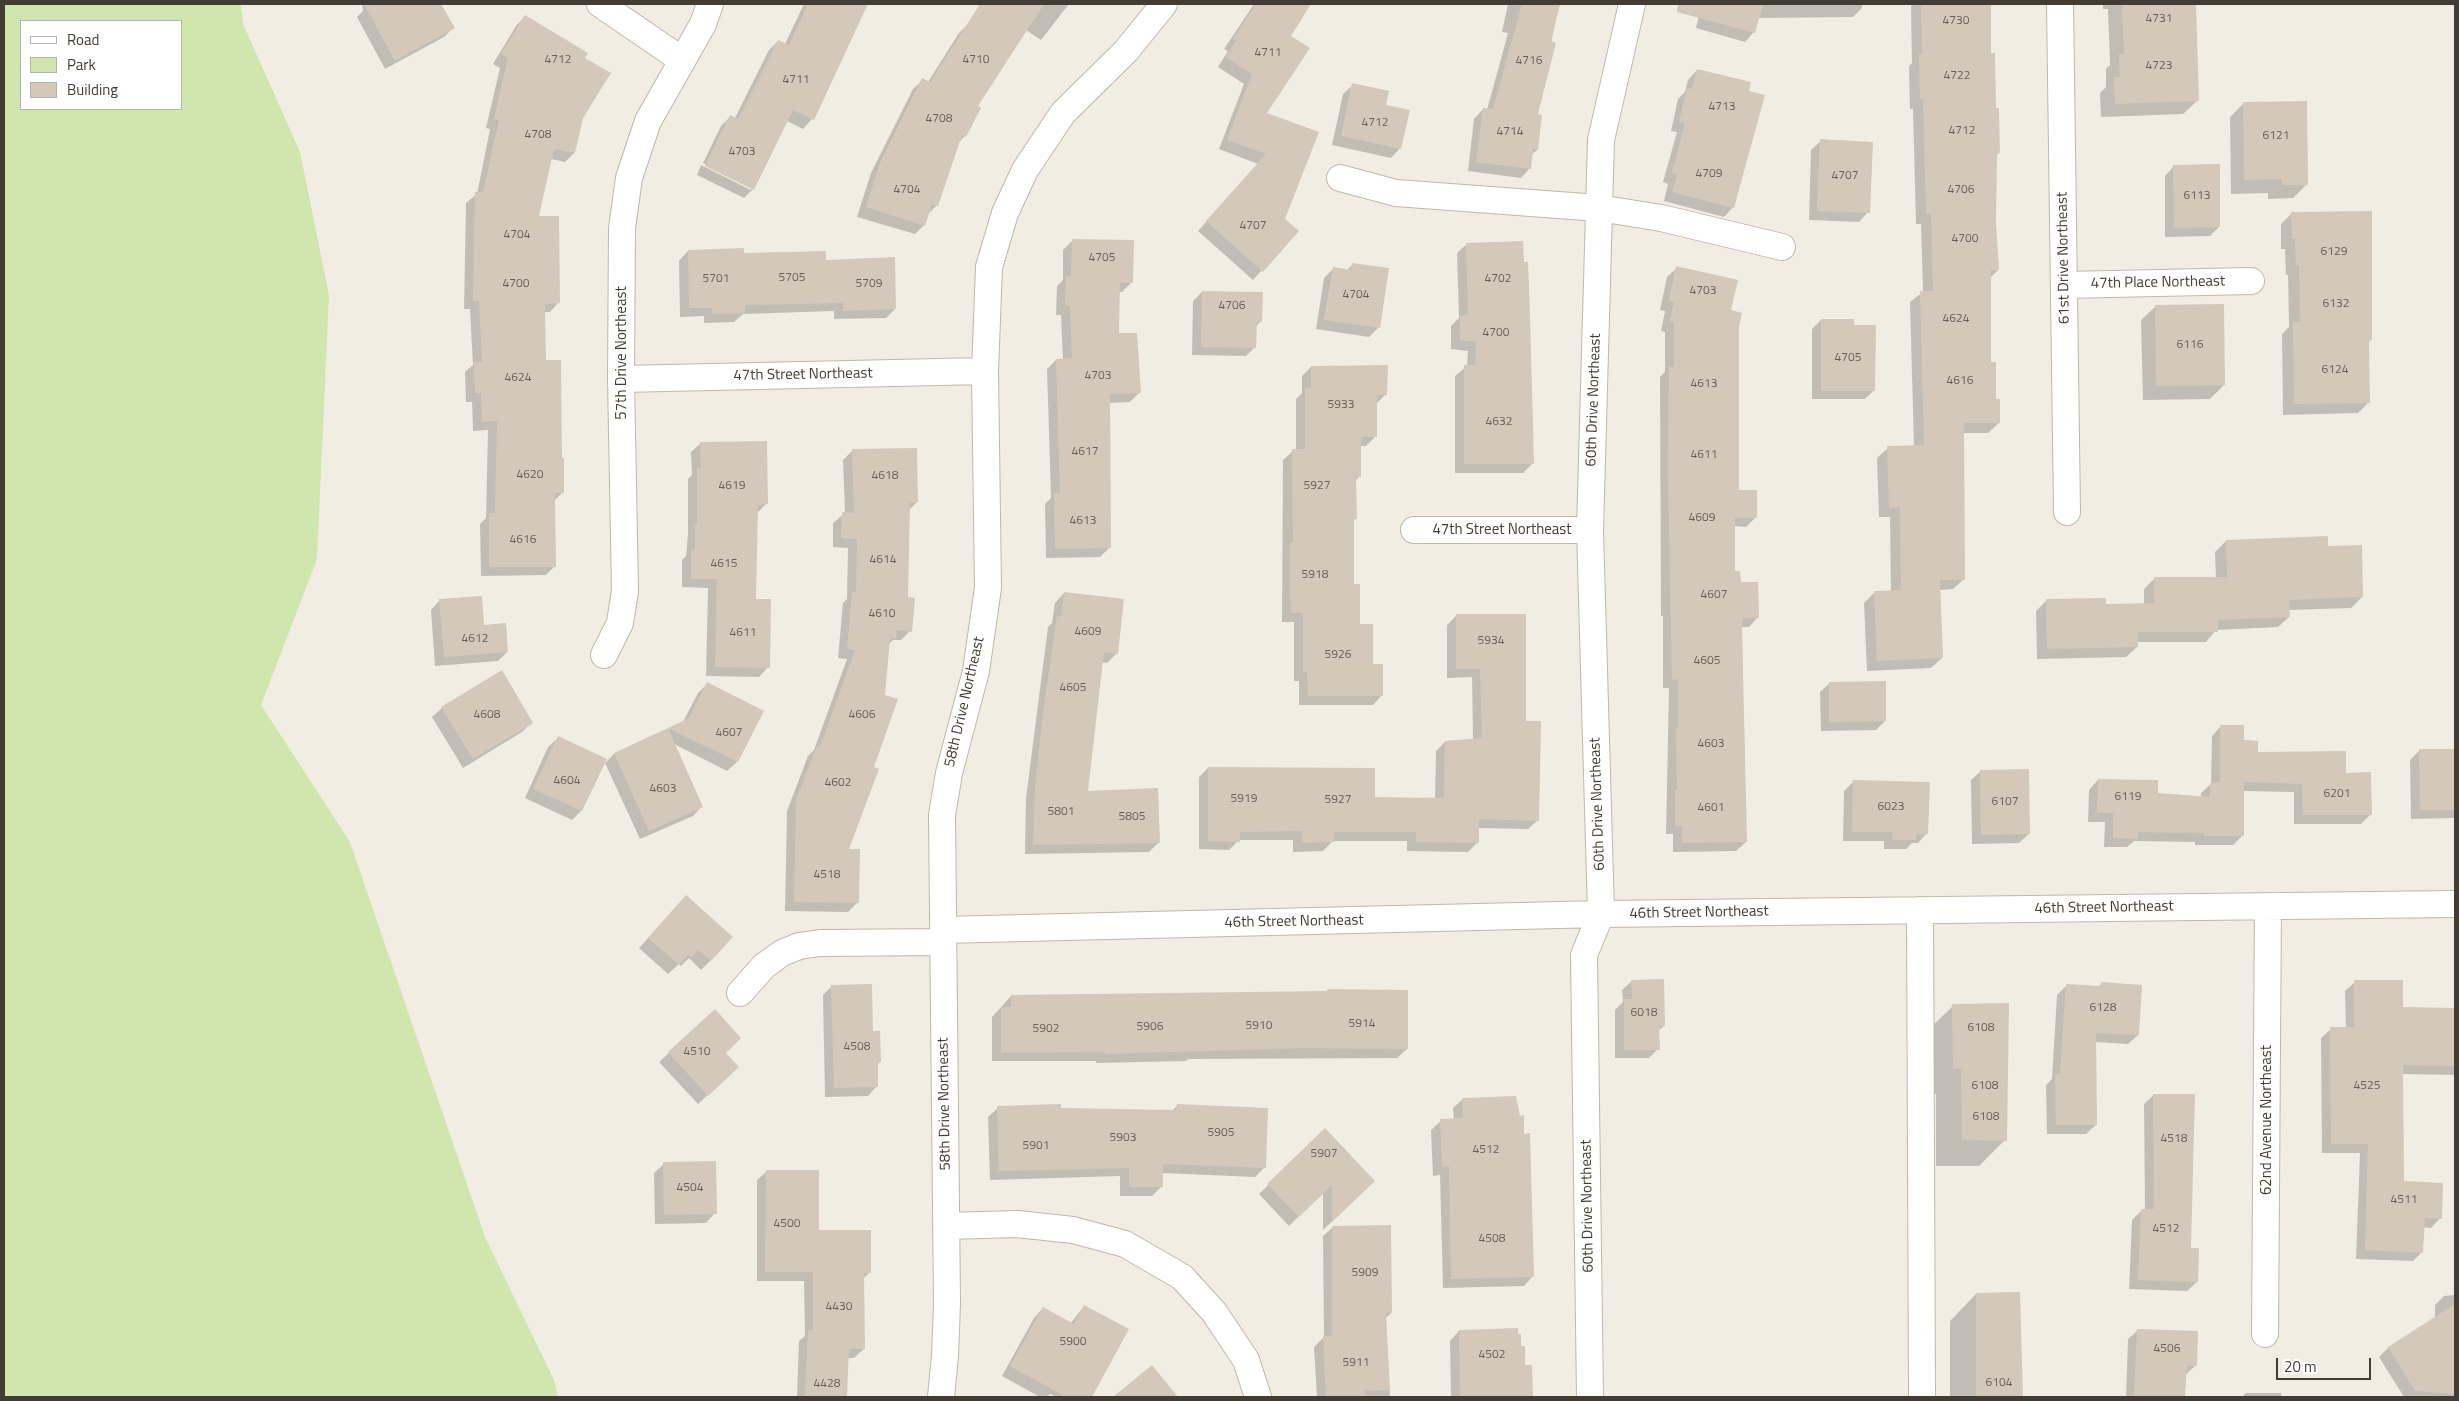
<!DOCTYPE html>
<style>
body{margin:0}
#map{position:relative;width:2459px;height:1401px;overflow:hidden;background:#f2ede3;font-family:"Titillium Web",sans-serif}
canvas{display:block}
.frame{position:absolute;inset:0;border:5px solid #433c34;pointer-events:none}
.legend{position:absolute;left:20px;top:20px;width:162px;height:90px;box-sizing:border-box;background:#fff;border:1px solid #b4b1ae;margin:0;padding:6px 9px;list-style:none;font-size:15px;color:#433c34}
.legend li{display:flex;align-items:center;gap:10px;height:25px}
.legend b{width:25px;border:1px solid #b4b1ae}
.scale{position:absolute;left:2276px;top:1358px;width:95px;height:22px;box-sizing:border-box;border:2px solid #433c34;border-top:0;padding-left:6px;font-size:15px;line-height:18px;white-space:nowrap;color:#433c34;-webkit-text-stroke:4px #fff;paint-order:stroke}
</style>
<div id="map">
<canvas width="2459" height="1401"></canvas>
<div class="frame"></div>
<ul class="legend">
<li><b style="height:6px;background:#fff"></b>Road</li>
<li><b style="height:14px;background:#cfe6ac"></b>Park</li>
<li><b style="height:14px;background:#d3c8b9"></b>Building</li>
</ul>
<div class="scale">20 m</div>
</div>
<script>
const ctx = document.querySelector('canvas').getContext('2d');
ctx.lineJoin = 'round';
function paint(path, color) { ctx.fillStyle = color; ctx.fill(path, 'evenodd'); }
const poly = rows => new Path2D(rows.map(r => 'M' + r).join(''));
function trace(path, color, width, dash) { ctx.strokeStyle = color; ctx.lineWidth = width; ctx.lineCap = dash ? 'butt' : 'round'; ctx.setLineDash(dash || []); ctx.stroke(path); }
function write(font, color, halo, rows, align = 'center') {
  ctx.font = font + ' "Titillium Web",sans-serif'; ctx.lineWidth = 4; ctx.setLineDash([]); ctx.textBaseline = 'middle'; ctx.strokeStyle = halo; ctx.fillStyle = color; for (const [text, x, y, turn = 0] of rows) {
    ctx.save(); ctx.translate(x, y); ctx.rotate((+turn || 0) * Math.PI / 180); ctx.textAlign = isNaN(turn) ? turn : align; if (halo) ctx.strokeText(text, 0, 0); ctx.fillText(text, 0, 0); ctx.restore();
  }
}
const green = poly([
 [4,4,241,4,243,24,300,152,329,295,317,559,261,705,350,842,485,1237,554,1380,558,1397,4,1397],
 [21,21,181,21,181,109,21,109]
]);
const shadow = poly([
 [362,4,439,4,453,28,444,37,385,69,357,17,363,11],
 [804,4,867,4,812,119,803,129,787,121,753,189,744,198,697,175,701,165,751,190,751,187,703,163,721,126,731,116,735,118,769,50,778,41,785,44],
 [999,4,1069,4,1041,40,1026,30,976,107,965,136,957,144,937,205,928,214,924,225,915,234,857,217,871,173,913,89,923,80,928,82,959,33,968,24,980,31],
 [1254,4,1310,4,1289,36,1265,113,1284,219,1298,231,1253,280,1198,231,1258,164,1219,149,1244,84,1218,67,1228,51,1224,49],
 [1508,4,1559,4,1536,115,1537,150,1531,155,1530,168,1521,178,1468,171,1474,119,1483,109,1487,110,1508,33,1502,32],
 [1702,4,1862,4,1862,8,1853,17,1758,18,1754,32,1745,42,1696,28],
 [1914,4,1990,4,1989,54,1999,153,1995,156,1995,223,1998,270,1990,278,1990,363,1999,423,1988,433,1962,433,1964,579,1953,589,1939,590,1942,658,1931,668,1867,671,1864,603,1875,592,1891,592,1890,517,1879,517,1877,458,1888,448,1914,447,1910,302,1923,292,1921,224,1916,224,1913,109,1910,109,1909,66,1912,63,1911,6],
 [2103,4,2195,4,2198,100,2183,114,2101,117,2100,93,2106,87,2106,69,2110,65,2108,9,2103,9],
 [525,16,583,58,582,118,574,153,565,162,551,159,538,217,559,302,550,312,544,312,545,361,562,493,554,501,555,566,546,575,481,576,480,524,486,518,488,430,473,431,472,402,466,402,465,372,473,365,470,309,464,309,466,203,477,194,490,129,486,128,500,68,493,64,516,26],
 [1697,70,1733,207,1724,217,1664,201,1668,184,1663,182,1677,132,1671,131,1678,99,1685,92,1688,80],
 [1353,85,1384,106,1400,148,1391,158,1332,145,1343,94],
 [2244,103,2307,184,2293,198,2268,199,2268,193,2231,194,2230,117],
 [1821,141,1868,212,1859,222,1809,220,1811,150],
 [2174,166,2219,227,2210,236,2165,237,2165,176],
 [2292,213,2371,340,2368,343,2369,402,2358,413,2283,415,2282,334,2289,327,2288,275,2286,275,2285,249,2281,249,2281,224],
 [1073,240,1131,283,1122,292,1119,292,1118,335,1139,393,1130,402,1109,403,1110,547,1100,557,1046,558,1045,504,1051,498,1047,369,1056,360,1063,360,1061,315,1056,315,1057,286,1063,280,1063,250],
 [1467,244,1532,464,1523,473,1455,473,1455,376,1467,366,1468,351,1451,349,1451,326,1459,318,1457,253],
 [688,251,825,261,895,309,886,318,834,319,834,311,743,314,734,322,704,323,704,316,680,317,679,261],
 [1353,264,1378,328,1369,337,1316,329,1324,278,1333,269,1346,271],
 [1677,268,1729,311,1737,327,1738,491,1756,517,1746,527,1734,526,1734,573,1758,617,1749,627,1741,627,1746,842,1736,851,1673,852,1673,834,1666,834,1669,688,1663,688,1663,616,1661,616,1660,377,1665,372,1665,332,1661,331,1665,311,1660,310,1667,277],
 [1202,292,1261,321,1256,326,1255,347,1246,356,1192,355,1193,301],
 [2156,306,2224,385,2210,399,2143,400,2141,320],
 [1821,320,1874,390,1865,399,1812,399,1812,329],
 [1311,367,1386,394,1376,404,1375,437,1366,446,1360,446,1360,476,1355,481,1356,518,1353,521,1353,586,1358,625,1382,695,1373,705,1299,705,1299,681,1294,681,1294,622,1282,622,1283,460,1293,451,1296,451,1296,399,1302,393,1302,376],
 [701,443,766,504,756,514,755,600,768,667,759,677,706,676,708,588,682,587,682,560,686,556,688,534,688,479,692,475,691,452],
 [853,450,917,502,909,510,907,598,910,631,901,640,893,640,888,645,872,768,847,850,857,903,848,912,785,911,787,811,808,756,814,750,847,659,838,658,843,603,847,599,848,548,833,547,833,523,845,513,843,460],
 [2226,541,2362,597,2351,608,2288,610,2289,617,2278,627,2216,630,2206,642,2137,642,2137,647,2126,657,2037,659,2036,611,2047,600,2105,606,2144,604,2144,589,2155,578,2216,578,2215,552],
 [1064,593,1117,653,1107,663,1101,662,1086,792,1158,843,1149,852,1025,854,1026,798,1048,627,1052,623,1055,603],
 [440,600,483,626,507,652,498,661,435,666,431,610],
 [1456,616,1525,722,1538,820,1528,829,1478,828,1478,842,1468,852,1407,851,1407,841,1333,841,1323,851,1293,852,1293,840,1239,840,1229,850,1199,849,1199,777,1208,768,1374,798,1435,799,1436,751,1445,742,1473,740,1472,677,1447,678,1447,625],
 [1830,683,1885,721,1876,730,1821,731,1820,692],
 [707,684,762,711,737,762,727,771,674,744,702,806,693,816,640,839,605,763,614,754,683,722,698,693],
 [442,708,532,722,522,732,463,768,432,717],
 [2221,726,2257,753,2345,774,2370,815,2361,824,2294,824,2294,792,2242,791,2242,836,2233,845,2195,845,2195,842,2134,841,2127,847,2104,847,2105,822,2088,822,2089,790,2098,780,2157,794,2201,797,2201,793,2211,784,2212,736],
 [558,738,605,760,581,811,572,820,525,798,548,747],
 [2455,750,2455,818,2411,819,2410,760,2419,751],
 [1981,771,2029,834,2019,843,1972,844,1971,780],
 [1853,782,1927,833,1918,843,1912,843,1906,849,1884,849,1884,841,1843,841,1844,791],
 [677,906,711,960,701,970,689,958,681,966,679,964,668,974,639,948],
 [1632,981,1664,1026,1658,1031,1658,1049,1649,1058,1615,1058,1615,1010,1623,1002,1622,990],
 [2355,982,2402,1008,2455,1009,2455,1075,2402,1074,2403,1182,2440,1218,2431,1228,2423,1227,2422,1252,2413,1261,2356,1259,2360,1153,2322,1153,2321,1038,2331,1029,2346,1029,2345,991],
 [2102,983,2138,1035,2128,1044,2095,1042,2096,1125,2086,1134,2047,1134,2046,1085,2052,1079,2057,995,2067,985,2098,987],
 [832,986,872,1032,880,1062,877,1065,877,1086,868,1096,825,1097,823,995],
 [1011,996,1407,1049,1397,1058,1188,1059,1186,1061,1096,1063,1096,1061,992,1061,992,1017],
 [1953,1006,2005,1140,1979,1166,1936,1166,1936,1094,1927,1094,1926,1032],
 [715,1011,728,1076,698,1104,659,1062],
 [2154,1095,2197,1282,2187,1291,2129,1289,2132,1220,2142,1210,2145,1210,2144,1104],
 [1463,1099,1533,1276,1524,1286,1443,1288,1440,1175,1433,1176,1431,1130,1441,1121,1454,1120,1453,1108],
 [1177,1106,1265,1167,1255,1177,1162,1173,1162,1186,1152,1196,1120,1196,1120,1176,990,1180,988,1117,998,1108,1172,1111],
 [1325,1130,1374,1181,1323,1230,1323,1192,1289,1226,1259,1194],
 [664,1164,715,1213,706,1223,655,1224,654,1173],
 [767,1171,818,1231,870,1272,863,1279,864,1349,854,1358,848,1358,846,1397,797,1397,799,1341,805,1336,804,1281,757,1281,757,1180],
 [1333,1227,1391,1313,1385,1319,1390,1397,1317,1397,1314,1347,1324,1337,1323,1236],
 [1976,1294,2019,1294,2021,1397,1950,1397,1950,1321],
 [2455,1295,2455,1397,2404,1397,2379,1357,2388,1348,2435,1318,2435,1305,2444,1296],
 [1084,1306,1094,1391,1088,1397,1083,1397,1079,1392,1076,1397,1057,1397,1050,1394,1047,1397,1040,1397,1002,1376,1034,1318,1043,1308,1071,1323],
 [2138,1330,2195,1366,2185,1375,2184,1397,2126,1397,2128,1339],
 [1459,1331,1524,1366,1531,1366,1532,1397,1451,1397,1450,1341],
 [1151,1367,1176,1397,1115,1397],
 [2246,1393,2281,1393,2281,1397,2242,1397]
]);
const building = poly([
 [364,4,441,4,455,28,395,61],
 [808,4,868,4,814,120,793,110,754,190,705,166,730,115,738,119,778,40,789,45],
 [980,4,1044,4,978,106,981,108,966,137,962,135,938,206,932,204,925,226,866,207,880,163,922,78,930,82],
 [1256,4,1311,4,1291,36,1310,48,1267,113,1319,132,1285,219,1299,231,1263,272,1206,221,1266,154,1227,140,1252,74,1226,57,1236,41,1233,39],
 [1522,4,1560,4,1551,41,1556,43,1538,114,1542,115,1538,150,1533,149,1531,169,1476,162,1483,108,1493,109],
 [1678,4,1763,4,1755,33,1677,12],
 [1921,4,1991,4,1991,53,1995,53,1996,108,1999,108,2000,153,1997,153,1996,223,1999,270,1991,270,1991,362,1996,362,1996,399,2000,399,2000,423,1964,423,1965,580,1940,580,1943,658,1877,661,1874,591,1901,590,1900,507,1889,508,1887,446,1924,445,1920,291,1933,291,1931,214,1926,214,1923,99,1920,99,1919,54,1922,54],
 [2122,4,2196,4,2199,101,2115,104,2114,77,2120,77,2119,54,2124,54],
 [525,15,588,53,585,58,611,73,583,118,575,153,554,149,539,216,559,216,560,303,545,304,546,360,561,360,562,458,564,458,564,493,555,493,556,567,489,567,489,513,495,513,497,421,482,422,481,393,475,393,474,362,482,362,479,301,473,301,475,192,483,192,499,120,494,119,508,58,501,54],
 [1697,69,1751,82,1749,91,1765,95,1734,208,1672,192,1677,175,1672,173,1685,123,1679,121,1687,88,1692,89],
 [1352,83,1389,91,1386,105,1410,110,1401,149,1341,136],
 [2307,101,2308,185,2282,185,2282,179,2244,180,2243,102],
 [1820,139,1873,142,1870,213,1817,211],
 [2220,164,2220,227,2174,228,2173,165],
 [2372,211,2372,340,2369,340,2370,403,2294,404,2293,322,2300,322,2299,265,2296,265,2295,239,2292,239,2291,212],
 [1072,239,1134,240,1133,283,1120,283,1119,333,1137,333,1141,393,1110,394,1111,548,1055,549,1054,493,1060,493,1056,359,1072,358,1070,306,1065,306,1066,276,1071,276],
 [1523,241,1524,262,1528,262,1530,314,1534,464,1464,464,1464,365,1475,365,1476,342,1460,340,1460,316,1468,315,1466,243],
 [744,248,744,253,826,251,826,260,895,257,896,309,843,311,843,303,745,305,745,313,713,314,712,308,689,308,688,250],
 [1352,263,1389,268,1380,328,1324,320,1333,267,1351,270],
 [1676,266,1738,280,1731,310,1742,313,1739,327,1739,490,1757,490,1757,518,1735,518,1735,571,1740,571,1741,582,1758,582,1759,618,1743,618,1742,626,1747,842,1682,843,1682,826,1675,826,1675,790,1677,790,1676,728,1678,727,1678,679,1672,680,1668,472,1669,367,1674,367,1674,323,1670,321,1674,302,1669,301],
 [1202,291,1263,292,1262,322,1257,321,1256,348,1201,347],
 [2224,304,2225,385,2156,386,2155,305],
 [1821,319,1854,319,1854,325,1876,325,1875,391,1821,391],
 [1388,365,1387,395,1377,395,1377,437,1361,437,1361,477,1356,477,1357,519,1354,519,1354,584,1360,584,1360,624,1373,624,1373,664,1383,664,1383,696,1308,696,1307,672,1303,672,1303,613,1291,613,1290,587,1290,543,1293,543,1292,449,1305,449,1305,388,1311,388,1311,366],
 [767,441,768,504,758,505,756,599,771,599,770,668,715,667,717,579,691,579,691,549,695,549,695,525,697,525,697,468,701,468,700,442],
 [917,448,918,502,910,503,908,597,915,598,912,632,897,630,896,639,890,638,885,695,898,699,874,767,879,769,849,849,860,849,859,903,794,902,796,800,817,746,820,747,855,650,847,649,852,592,856,592,857,539,841,538,842,512,854,513,852,449],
 [2328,536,2328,546,2362,545,2363,597,2289,600,2290,617,2218,620,2218,632,2138,632,2138,647,2047,649,2046,599,2106,598,2106,604,2154,603,2154,577,2227,577,2226,540],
 [1064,592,1124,599,1118,654,1104,652,1088,791,1158,788,1160,843,1033,845,1035,788,1043,713,1057,616,1061,617],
 [482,596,484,625,506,623,508,652,444,657,439,599],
 [1456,614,1526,614,1526,721,1541,721,1539,821,1479,819,1479,843,1416,842,1416,832,1334,832,1334,842,1302,843,1302,831,1240,832,1240,842,1208,841,1208,767,1375,768,1375,797,1444,798,1445,741,1482,738,1480,669,1456,669],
 [502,670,533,723,473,759,441,707],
 [1886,681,1886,721,1829,722,1829,682],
 [707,682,764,711,738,762,668,728,689,718],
 [2220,725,2244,725,2244,740,2258,741,2258,752,2346,751,2346,773,2371,772,2372,815,2303,815,2302,784,2244,782,2244,836,2204,836,2204,833,2138,832,2138,839,2113,838,2113,813,2097,813,2098,779,2158,780,2158,793,2210,797,2210,783,2220,782],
 [668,728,703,807,649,831,614,753],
 [558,736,607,759,582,811,533,789],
 [2419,749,2455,749,2455,810,2420,810],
 [2029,769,2030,834,1981,835,1980,770],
 [1853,780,1930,782,1928,834,1917,834,1916,840,1892,840,1893,832,1852,832],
 [686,895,733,937,711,961,698,950,691,958,688,955,679,965,648,938],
 [1664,979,1665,1026,1659,1026,1660,1050,1624,1050,1624,999,1632,999,1631,980],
 [2354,980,2403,980,2403,1007,2455,1008,2455,1066,2403,1065,2404,1181,2443,1183,2442,1219,2425,1218,2423,1253,2365,1250,2368,1144,2331,1144,2330,1027,2354,1027],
 [2101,982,2142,985,2139,1035,2096,1033,2097,1125,2056,1125,2055,1074,2060,1074,2066,984,2101,986],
 [872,984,873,1031,880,1031,881,1062,878,1062,878,1087,834,1088,831,985],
 [1327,989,1408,990,1408,1049,1304,1048,1105,1054,1105,1052,1001,1053,1001,1007,1011,1007,1011,995,1327,991],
 [2009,1003,2007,1141,1962,1140,1961,1069,1953,1069,1952,1004],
 [715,1009,741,1038,726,1053,739,1067,708,1096,668,1052],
 [2153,1094,2195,1094,2191,1248,2199,1248,2198,1282,2138,1280,2141,1209,2154,1209],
 [1516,1096,1520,1116,1524,1115,1524,1134,1530,1133,1534,1277,1451,1279,1449,1166,1442,1167,1440,1119,1463,1118,1462,1098],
 [1061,1104,1061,1108,1176,1110,1177,1104,1268,1108,1266,1168,1163,1164,1163,1187,1129,1187,1129,1168,999,1171,997,1106],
 [1325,1128,1375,1181,1332,1222,1332,1185,1299,1217,1267,1184],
 [716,1161,717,1214,664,1215,663,1162],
 [766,1170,819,1170,819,1230,871,1230,871,1273,864,1273,865,1349,849,1349,847,1397,805,1397,808,1330,813,1330,813,1272,765,1272],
 [1391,1225,1392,1313,1386,1313,1390,1390,1365,1391,1366,1397,1326,1397,1323,1336,1332,1336,1332,1226],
 [2020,1292,2023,1397,1976,1397,1976,1293],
 [2455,1304,2455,1394,2415,1391,2388,1347],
 [1084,1305,1129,1329,1092,1397,1066,1397,1010,1366,1043,1307,1074,1324],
 [1518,1328,1518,1334,1521,1334,1521,1346,1525,1346,1525,1365,1532,1365,1533,1397,1460,1397,1459,1330],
 [2137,1329,2198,1331,2197,1366,2187,1366,2185,1397,2134,1397],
 [1152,1365,1178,1397,1113,1397]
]);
const minor = poly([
 [600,4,682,60],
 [2060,4,2067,512],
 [1340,178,1396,193,1599,208,1661,218,1782,247],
 [2064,285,2251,281],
 [621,379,985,371],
 [1414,530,1590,530],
 [604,655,620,623,625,591,621,379,622,228,629,178,648,121,703,24,710,4],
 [1920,910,1922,1397],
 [943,930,1601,914,2455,904],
 [740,993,764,966,782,953,799,946,820,943,943,942],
 [946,1226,1017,1224,1073,1230,1125,1244,1182,1277,1214,1312,1246,1360,1258,1397],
 [2265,1334,2268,906],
 [941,1397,945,1356,947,1304,942,815,949,773,976,671,988,588,985,371,989,267,1005,213,1025,170,1063,113,1126,51,1164,4],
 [1590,1397,1584,955,1601,914,1590,530,1601,140,1632,4]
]);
const numberNames = [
 ["4731",2159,19],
 ["4730",1956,21],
 ["4711",1268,53],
 ["4712",558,60],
 ["4710",976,60],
 ["4716",1529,61],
 ["4723",2159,66],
 ["4722",1957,76],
 ["4711",796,80],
 ["4713",1722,107],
 ["4708",939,119],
 ["4712",1375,123],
 ["4712",1962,131],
 ["4714",1510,132],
 ["4708",538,135],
 ["6121",2276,136],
 ["4703",742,152],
 ["4709",1709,174],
 ["4707",1845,176],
 ["4704",907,190],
 ["4706",1961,190],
 ["6113",2197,196],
 ["4707",1253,226],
 ["4704",517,235],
 ["4700",1965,239],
 ["6129",2334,252],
 ["4705",1102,258],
 ["5705",792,278],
 ["5701",716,279],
 ["4702",1498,279],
 ["4700",516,284],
 ["5709",869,284],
 ["4703",1703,291],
 ["4704",1356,295],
 ["6132",2336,304],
 ["4706",1232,306],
 ["4624",1956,319],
 ["4700",1496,333],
 ["6116",2190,345],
 ["4705",1848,358],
 ["6124",2335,370],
 ["4703",1098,376],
 ["4624",518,378],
 ["4616",1960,381],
 ["4613",1704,384],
 ["5933",1341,405],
 ["4632",1499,422],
 ["4617",1085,452],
 ["4611",1704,455],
 ["4620",530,475],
 ["4618",885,476],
 ["4619",732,486],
 ["5927",1317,486],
 ["4609",1702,518],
 ["4613",1083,521],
 ["4616",523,540],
 ["4614",883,560],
 ["4615",724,564],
 ["5918",1315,575],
 ["4607",1714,595],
 ["4610",882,614],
 ["4609",1088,632],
 ["4611",743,633],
 ["4612",475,639],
 ["5934",1491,641],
 ["5926",1338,655],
 ["4605",1707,661],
 ["4605",1073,688],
 ["4608",487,715],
 ["4606",862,715],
 ["4607",729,733],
 ["4603",1711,744],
 ["4604",567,781],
 ["4602",838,783],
 ["4603",663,789],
 ["6201",2337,794],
 ["6119",2128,797],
 ["5919",1244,799],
 ["5927",1338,800],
 ["6107",2005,802],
 ["6023",1891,807],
 ["4601",1711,808],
 ["5801",1061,812],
 ["5805",1132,817],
 ["4518",827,875],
 ["6128",2103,1008],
 ["6018",1644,1013],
 ["5914",1362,1024],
 ["5910",1259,1026],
 ["5906",1150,1027],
 ["6108",1981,1028],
 ["5902",1046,1029],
 ["4508",857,1047],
 ["4510",697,1052],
 ["6108",1985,1086],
 ["4525",2367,1086],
 ["6108",1986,1117],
 ["5905",1221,1133],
 ["5903",1123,1138],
 ["4518",2174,1139],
 ["5901",1036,1146],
 ["4512",1486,1150],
 ["5907",1324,1154],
 ["4504",690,1188],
 ["4511",2404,1200],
 ["4500",787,1224],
 ["4512",2166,1229],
 ["4508",1492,1239],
 ["5909",1365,1273],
 ["4430",839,1307],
 ["5900",1073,1342],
 ["4506",2167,1349],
 ["4502",1492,1355],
 ["5911",1356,1363],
 ["6104",1999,1383],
 ["4428",827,1384]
];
const streetNames = [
 ["61st Drive Northeast",2064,258,-91],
 ["47th Place Northeast",2158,283,-1],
 ["57th Drive Northeast",622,353,-90],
 ["47th Street Northeast",803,375,-1],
 ["60th Drive Northeast",1594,400,-88],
 ["47th Street Northeast",1502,530],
 ["58th Drive Northeast",965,702,-77],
 ["60th Drive Northeast",1598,804,-92],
 ["46th Street Northeast",2104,908,-1],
 ["46th Street Northeast",1699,913,-1],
 ["46th Street Northeast",1294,922,-1],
 ["58th Drive Northeast",945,1104,-91],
 ["62nd Avenue Northeast",2267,1120,-90],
 ["60th Drive Northeast",1588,1206,-91]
];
paint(green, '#cfe6ac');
paint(shadow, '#0003');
paint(building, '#d3c8b9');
trace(minor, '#c0b7a9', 28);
trace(minor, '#fff', 26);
write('12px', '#675f55', null, numberNames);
write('15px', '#433c34', '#fff', streetNames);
</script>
